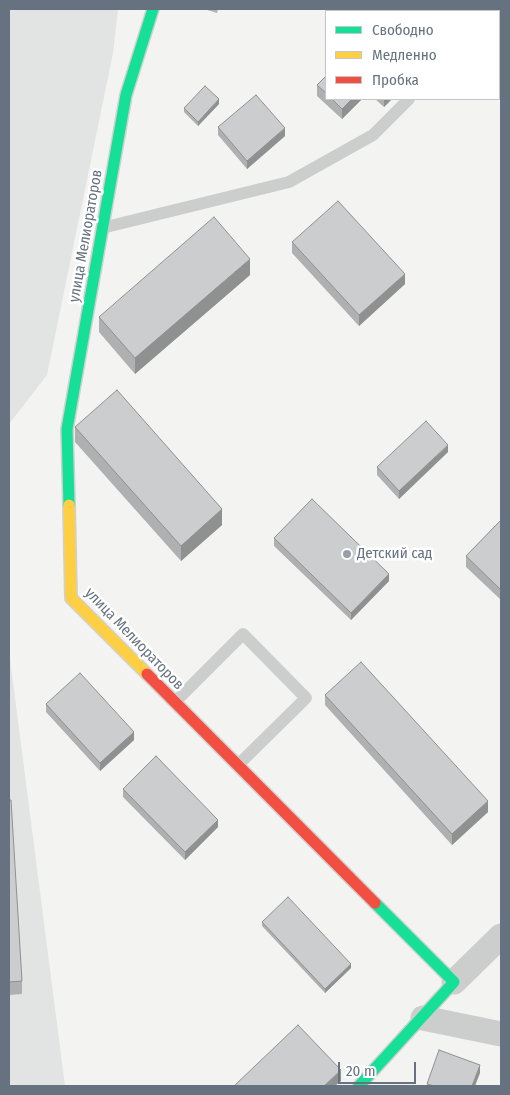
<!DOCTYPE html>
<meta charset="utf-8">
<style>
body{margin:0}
#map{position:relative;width:510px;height:1095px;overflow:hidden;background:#f3f3f2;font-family:"Fira Sans Condensed",sans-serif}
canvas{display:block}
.frame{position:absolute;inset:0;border:10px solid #667280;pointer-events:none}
.legend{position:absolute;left:325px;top:10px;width:175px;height:90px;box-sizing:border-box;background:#fff;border:1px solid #c2c7cc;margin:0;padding:6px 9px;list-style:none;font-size:15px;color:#667280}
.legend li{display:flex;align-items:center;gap:10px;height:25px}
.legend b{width:25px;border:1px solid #c2c7cc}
.scale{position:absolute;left:338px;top:1062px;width:78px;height:22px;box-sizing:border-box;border:2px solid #667280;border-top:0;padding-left:6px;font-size:15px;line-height:18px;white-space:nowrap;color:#667280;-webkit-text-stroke:4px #fff;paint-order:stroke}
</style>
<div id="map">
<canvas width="510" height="1095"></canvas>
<div class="frame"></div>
<ul class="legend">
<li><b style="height:6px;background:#16e098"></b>Свободно</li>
<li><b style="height:6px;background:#ffcf43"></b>Медленно</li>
<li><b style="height:6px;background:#f24e42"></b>Пробка</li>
</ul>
<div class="scale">20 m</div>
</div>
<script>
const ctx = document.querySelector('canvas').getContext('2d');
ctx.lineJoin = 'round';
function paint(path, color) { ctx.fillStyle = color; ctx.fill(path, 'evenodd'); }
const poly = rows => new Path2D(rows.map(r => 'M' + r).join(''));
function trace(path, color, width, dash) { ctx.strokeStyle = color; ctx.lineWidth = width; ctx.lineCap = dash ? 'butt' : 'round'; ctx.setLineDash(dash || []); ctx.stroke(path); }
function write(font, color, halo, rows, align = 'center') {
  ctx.font = font + ' "Fira Sans Condensed",sans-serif'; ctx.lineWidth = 5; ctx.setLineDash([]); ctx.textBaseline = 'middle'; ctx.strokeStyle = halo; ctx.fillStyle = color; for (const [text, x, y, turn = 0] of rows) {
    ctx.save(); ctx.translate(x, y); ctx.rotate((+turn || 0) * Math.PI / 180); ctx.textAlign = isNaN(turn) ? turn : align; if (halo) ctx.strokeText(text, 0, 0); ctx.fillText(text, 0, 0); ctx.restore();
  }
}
const built = poly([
 [9,9,118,9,113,53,47,375,9,424],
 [9,651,65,1086,9,1086]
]);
const lane = poly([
 [494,11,497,9],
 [102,228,289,182,373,135,409,99],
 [175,702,243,634,306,698,238,765]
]);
const street = poly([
 [454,982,501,936],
 [423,1018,501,1034]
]);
const fast = poly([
 [69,505,67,429,126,95,153,9],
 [359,1086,454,982,375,903]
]);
const slow = poly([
 [69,505,71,598,147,674]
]);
const jam = poly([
 [147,674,375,903]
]);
const wall = poly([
 [204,9,218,9,217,13],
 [416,9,478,9,475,11,418,11],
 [326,76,326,99,362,99,342,119,317,96,317,85],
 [375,99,392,99,384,107],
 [219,104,198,126,184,112,184,108],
 [218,127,285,136,247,169,218,135],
 [292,242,405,284,359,326,292,253],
 [250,275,135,374,99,332,99,317],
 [75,427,222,525,181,561,75,442],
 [448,452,399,499,377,475,377,467],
 [501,520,501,600,466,567,466,556],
 [274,538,389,581,351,620,274,546],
 [325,695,488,812,452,845,325,705],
 [46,704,134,740,100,771,46,712],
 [123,789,218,827,185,860,123,797],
 [9,800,22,981,22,994,9,995],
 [262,922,351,968,325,993,262,926]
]);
const shadedWall = poly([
 [468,9,478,9,475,11,465,11],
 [219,99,219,104,198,126,198,122],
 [352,99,362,99,342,119,342,109],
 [384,99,392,99,384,107],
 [285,128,285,136,247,169,247,161],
 [250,259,250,275,135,374,135,358],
 [405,274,405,284,359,326,359,315],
 [448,445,448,452,399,499,399,491],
 [222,509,222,525,181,561,181,546],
 [389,574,389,581,351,620,351,613],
 [134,732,134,740,100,771,100,763],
 [488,801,488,812,452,845,452,834],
 [218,820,218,827,185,860,185,852],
 [351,964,351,968,325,993,325,989],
 [480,1065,480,1073,475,1086,472,1086],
 [341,1070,341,1081,335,1086,324,1086]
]);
const building = poly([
 [427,9,468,9,465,11,429,11,427,9],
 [326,76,326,93,317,85,326,76],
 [205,86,219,99,198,122,184,108,205,86],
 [256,95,285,128,247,161,218,127,256,95],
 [332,99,352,99,342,109,332,99],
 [338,201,405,274,359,315,292,242,338,201],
 [214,217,250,259,135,358,99,317,214,217],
 [117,390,222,509,181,546,75,427,117,390],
 [426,421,448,445,399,491,377,467,426,421],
 [312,499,389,574,351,613,274,538,312,499],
 [501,520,501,590,466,556,501,520],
 [361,662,488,801,452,834,325,695,361,662],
 [80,673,134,732,100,763,46,704,80,673],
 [156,756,218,820,185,852,123,789,156,756],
 [9,800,11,800,22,981,9,982,9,800],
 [288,897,351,964,325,989,262,922,288,897],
 [298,1025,341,1070,324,1086,234,1086,298,1025],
 [439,1050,480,1065,472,1086,434,1086,427,1084,439,1050]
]);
const markers = [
 [347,554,5,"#979fa8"]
];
const streetNames = [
 ["улица Мелиораторов",86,236,-80],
 ["улица Мелиораторов",134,639,46]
];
const poiNames = [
 ["Детский сад",357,554]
];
paint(built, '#e2e3e3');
trace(fast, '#cfd0d0', 14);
trace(slow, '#cfd0d0', 14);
trace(jam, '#cfd0d0', 14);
trace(lane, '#cccdcd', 12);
trace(street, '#cccdcd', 25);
trace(fast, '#16e098', 11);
trace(slow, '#ffcf43', 11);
trace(jam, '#f24e42', 11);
paint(wall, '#afb0b1');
paint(shadedWall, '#8f9090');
paint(building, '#cccdce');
trace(building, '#8f9090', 1);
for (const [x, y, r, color] of markers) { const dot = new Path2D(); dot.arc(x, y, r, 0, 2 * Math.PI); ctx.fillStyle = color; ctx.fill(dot); trace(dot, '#fff', 2); }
write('15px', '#667280', '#fff', streetNames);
write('15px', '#667280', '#fff', poiNames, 'left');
</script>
